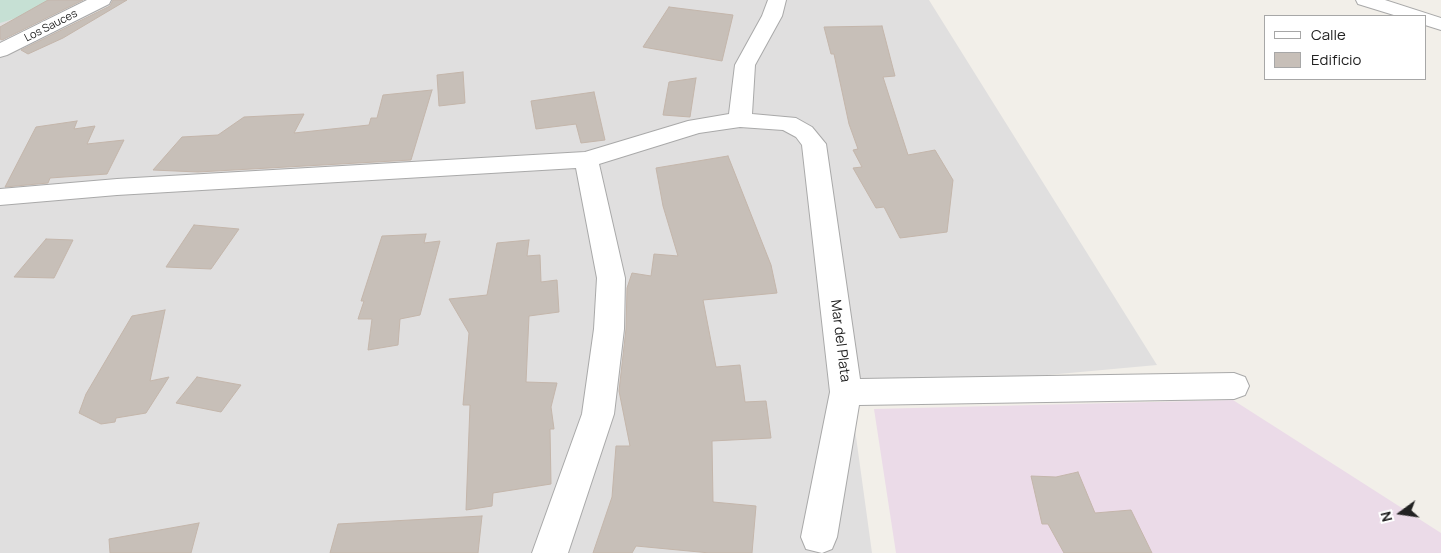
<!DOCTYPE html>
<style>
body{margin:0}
#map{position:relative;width:1441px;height:553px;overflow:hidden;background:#f2efe9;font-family:Manrope,sans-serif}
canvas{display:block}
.legend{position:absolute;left:1264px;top:15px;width:162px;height:65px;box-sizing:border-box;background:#fff;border:1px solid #a7a7a7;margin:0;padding:6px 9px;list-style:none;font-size:15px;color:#222}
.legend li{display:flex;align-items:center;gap:10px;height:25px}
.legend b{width:25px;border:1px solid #a7a7a7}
.north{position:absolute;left:1376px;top:488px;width:50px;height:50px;-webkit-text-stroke:4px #fff;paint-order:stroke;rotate:256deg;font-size:14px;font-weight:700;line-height:20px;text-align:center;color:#222}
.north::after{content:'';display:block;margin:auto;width:18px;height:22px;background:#222;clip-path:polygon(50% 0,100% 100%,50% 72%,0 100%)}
</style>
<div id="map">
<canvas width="1441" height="553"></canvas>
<ul class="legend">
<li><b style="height:6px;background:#fff"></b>Calle</li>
<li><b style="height:14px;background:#c7bfb8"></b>Edificio</li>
</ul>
<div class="north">N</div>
</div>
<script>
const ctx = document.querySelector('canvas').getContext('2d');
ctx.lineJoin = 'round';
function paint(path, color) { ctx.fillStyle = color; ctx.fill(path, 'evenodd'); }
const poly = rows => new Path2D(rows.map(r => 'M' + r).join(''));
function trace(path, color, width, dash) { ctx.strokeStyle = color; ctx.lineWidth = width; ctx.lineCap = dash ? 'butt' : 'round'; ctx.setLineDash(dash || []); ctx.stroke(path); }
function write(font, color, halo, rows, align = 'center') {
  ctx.font = font + ' Manrope,sans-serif'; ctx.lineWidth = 5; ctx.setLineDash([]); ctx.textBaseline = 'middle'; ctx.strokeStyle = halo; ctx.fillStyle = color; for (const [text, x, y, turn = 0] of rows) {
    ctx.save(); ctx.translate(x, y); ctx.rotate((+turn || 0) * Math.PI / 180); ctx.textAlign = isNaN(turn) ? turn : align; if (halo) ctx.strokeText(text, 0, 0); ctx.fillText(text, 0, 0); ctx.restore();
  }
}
const residential = poly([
 [0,0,929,0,1157,365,850,393,872,553,0,553]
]);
const industrial = poly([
 [1233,400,1441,533,1441,553,896,553,874,409]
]);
const wetland = poly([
 [0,0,73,0,0,23]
]);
const building = poly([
 [48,0,83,0,2,40,0,39,0,27,48,0],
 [113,0,127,0,63,38,28,54,21,50,110,6,113,0],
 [669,7,733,15,722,61,643,47,669,7],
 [882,26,895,76,883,77,908,155,935,150,953,180,947,232,900,238,884,207,876,208,853,168,862,167,853,150,858,149,849,124,834,54,831,54,824,27,882,26],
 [463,72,465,103,439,106,437,75,463,72],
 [696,78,690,117,663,115,669,82,696,78],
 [432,90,411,160,198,172,153,170,182,137,218,135,244,117,304,114,294,133,369,125,371,118,377,118,383,95,432,90],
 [594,92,605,140,581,143,576,124,536,129,531,101,594,92],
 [77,121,74,129,95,126,87,144,124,140,107,174,50,178,48,183,5,187,36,127,77,121],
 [728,156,771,265,777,293,703,300,716,367,740,365,745,402,766,401,771,438,712,441,713,502,756,506,752,553,710,553,636,546,632,553,593,553,612,497,616,446,630,446,619,391,626,329,627,288,632,273,651,276,654,254,678,256,663,206,656,168,728,156],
 [194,225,239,229,211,269,166,267,194,225],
 [426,234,424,243,440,241,420,315,400,319,398,345,368,350,372,319,358,319,364,301,361,301,382,236,426,234],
 [46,239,73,240,54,278,14,277,46,239],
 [529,240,527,256,540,255,541,282,557,280,559,312,529,316,526,382,557,383,551,407,554,429,550,429,551,484,493,493,492,506,466,510,470,405,463,405,469,333,449,299,487,295,497,243,529,240],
 [165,310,150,381,169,377,146,413,116,418,115,422,101,424,79,413,86,394,132,316,165,310],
 [197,377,241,385,221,412,176,403,197,377],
 [1078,472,1095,513,1131,510,1152,553,1064,553,1048,524,1042,524,1031,476,1056,477,1078,472],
 [482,516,478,553,330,553,338,524,482,516],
 [199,523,191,553,110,553,109,539,199,523]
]);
const minor = poly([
 [87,0,111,0,109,4,7,55,0,57,0,43,87,0],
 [768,0,786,0,782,16,755,65,752,114,796,118,812,127,826,144,860,379,1234,373,1245,377,1249,386,1245,395,1234,399,859,405,837,537,832,549,822,553,806,549,801,537,830,392,802,145,796,137,783,130,740,127,699,133,599,164,625,278,624,329,614,414,568,553,532,553,582,414,594,329,597,278,576,168,117,195,0,205,0,189,117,179,585,152,688,121,729,114,735,65,762,16,768,0],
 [1356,0,1385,0,1441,18,1441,30,1425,25,1425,16,1397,16,1358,4,1356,0]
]);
const farStreetnames = [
 ["Los Sauces",51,26,-27]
];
const streetNames = [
 ["Mar del Plata",840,341,83]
];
paint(residential, '#e0dfdf');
paint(industrial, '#ebdbe8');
paint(wetland, '#c6e0d4');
paint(building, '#c7bfb8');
trace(building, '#c4b6ab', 1);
trace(minor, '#a9a9a9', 2);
paint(minor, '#fff');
write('11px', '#222', '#fff', farStreetnames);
write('14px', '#222', '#fff', streetNames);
</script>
